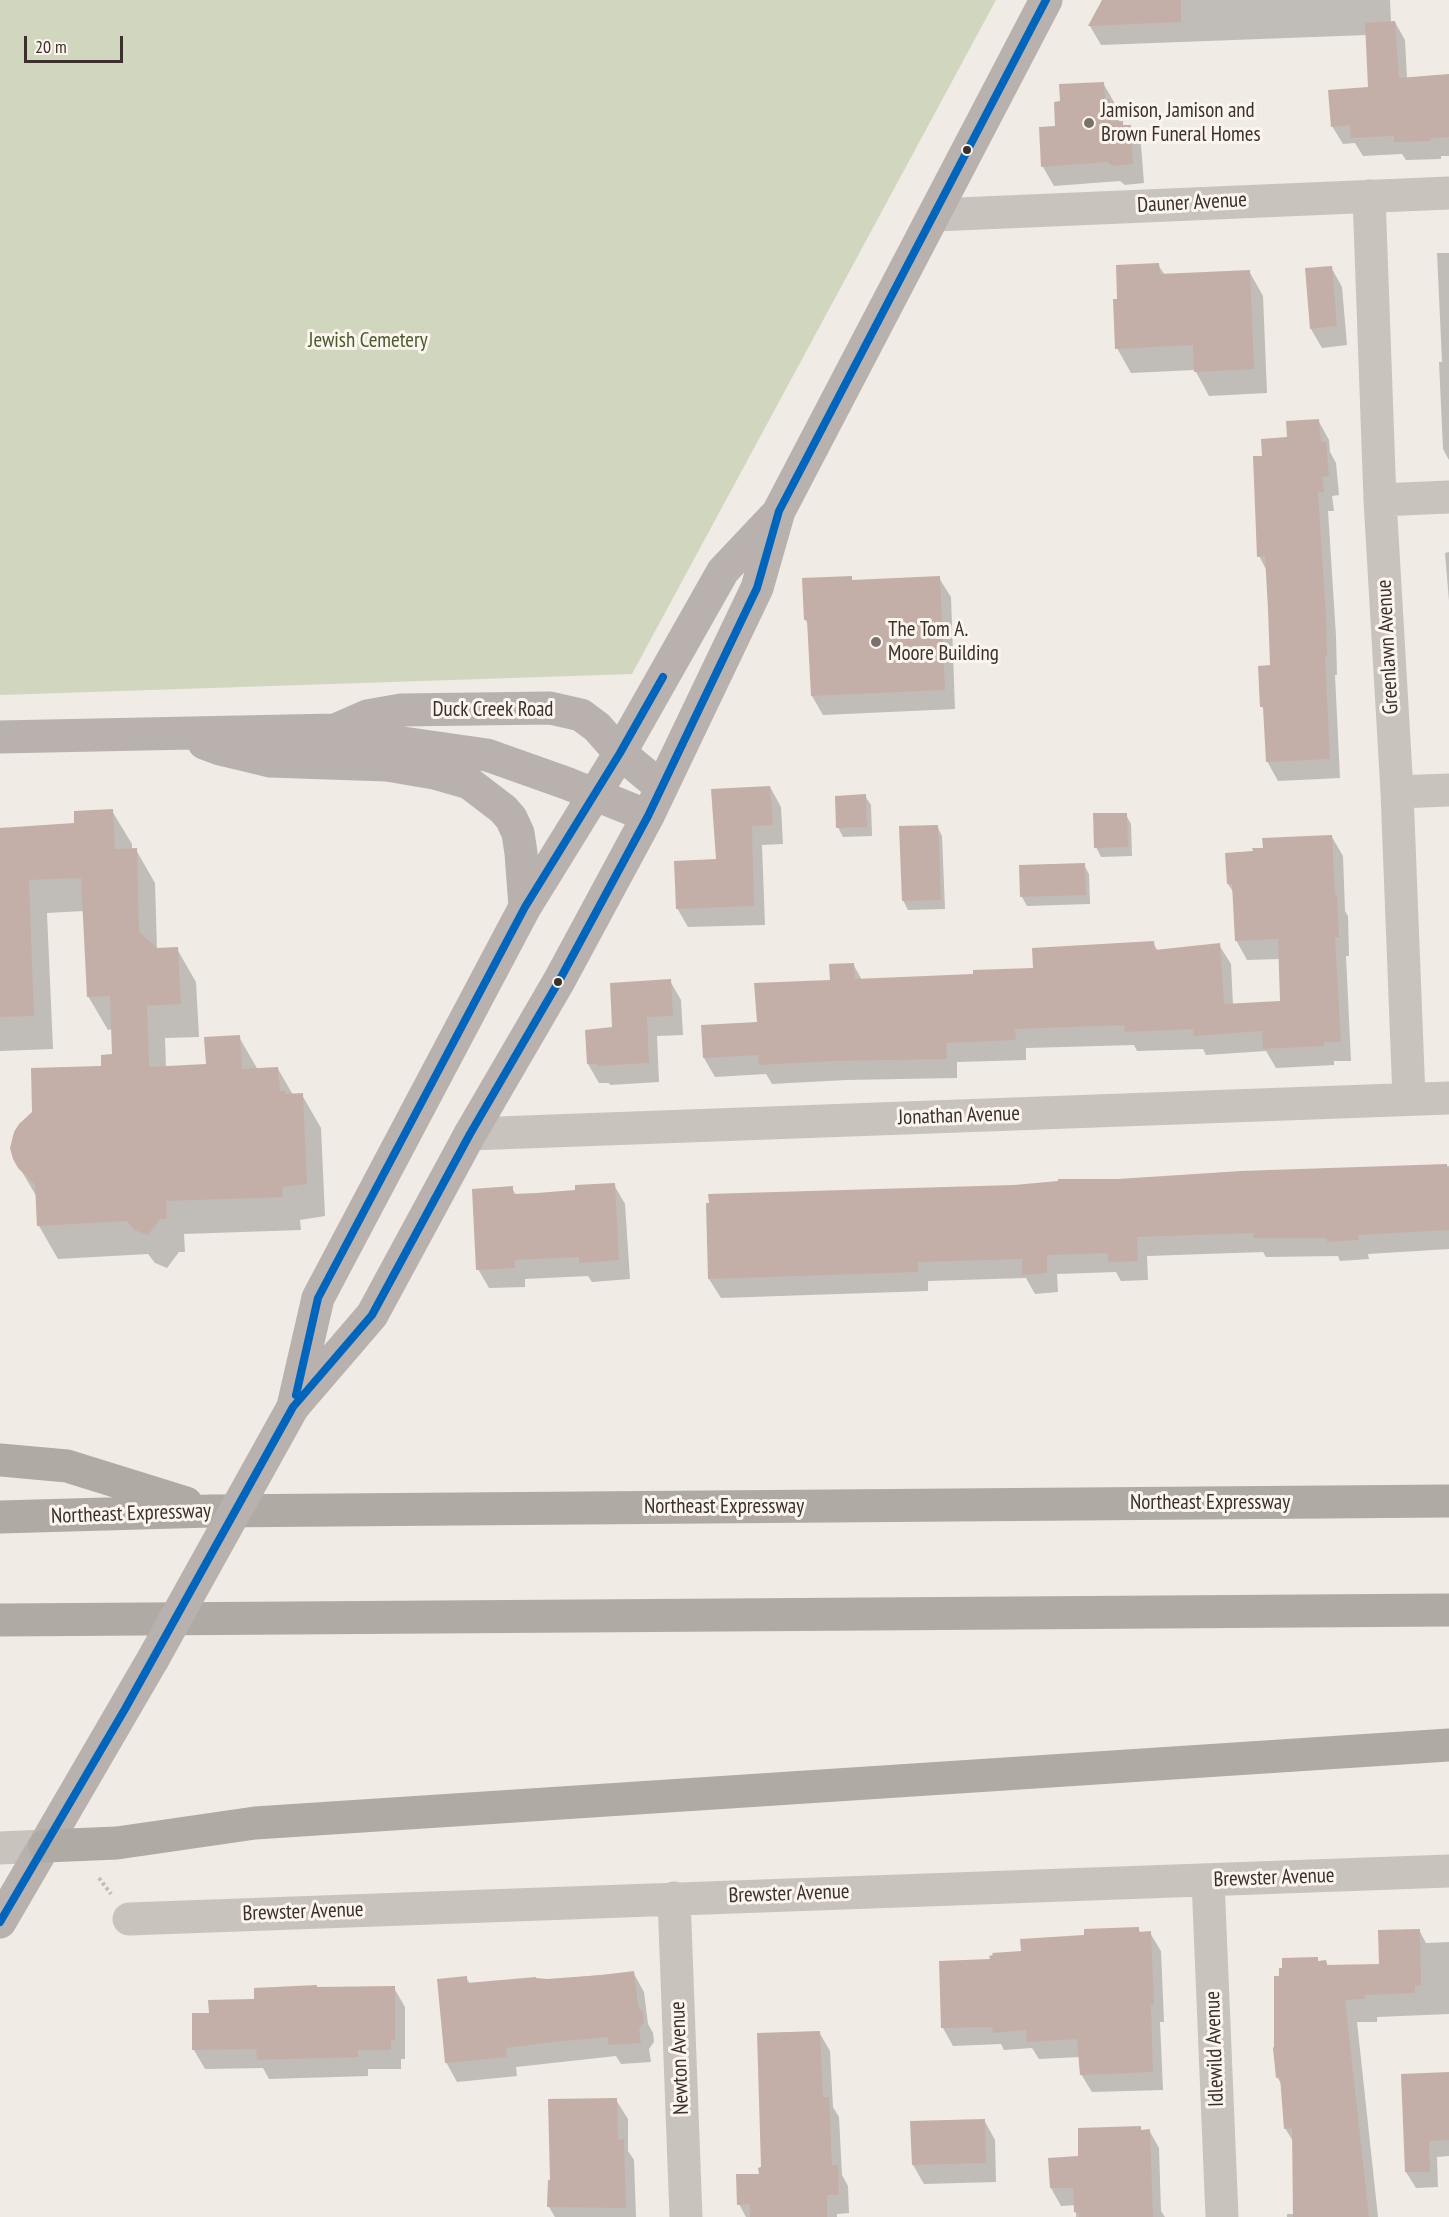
<!DOCTYPE html>
<style>
body{margin:0}
#map{position:relative;width:1449px;height:2217px;overflow:hidden;background:#f0ebe5;font-family:"PT Sans Narrow",sans-serif}
canvas{display:block}
.scale{position:absolute;left:24px;top:36px;width:99px;height:27px;box-sizing:border-box;border:3px solid #3b302b;border-top:0;padding-left:8px;font-size:18px;line-height:21px;white-space:nowrap;color:#3b302b;-webkit-text-stroke:4px #fbf5ee;paint-order:stroke}
</style>
<div id="map">
<canvas width="1449" height="2217"></canvas>
<div class="scale">20 m</div>
</div>
<script>
const ctx = document.querySelector('canvas').getContext('2d');
ctx.lineJoin = 'round';
function paint(path, color) { ctx.fillStyle = color; ctx.fill(path, 'evenodd'); }
const poly = rows => new Path2D(rows.map(r => 'M' + r).join(''));
function trace(path, color, width, dash) { ctx.strokeStyle = color; ctx.lineWidth = width; ctx.lineCap = dash ? 'butt' : 'round'; ctx.setLineDash(dash || []); ctx.stroke(path); }
function write(font, color, halo, rows, align = 'center') {
  ctx.font = font + ' "PT Sans Narrow",sans-serif'; ctx.lineWidth = 6; ctx.setLineDash([]); ctx.textBaseline = 'middle'; ctx.strokeStyle = halo; ctx.fillStyle = color; for (const [text, x, y, turn = 0] of rows) {
    ctx.save(); ctx.translate(x, y); ctx.rotate((+turn || 0) * Math.PI / 180); ctx.textAlign = isNaN(turn) ? turn : align; if (halo) ctx.strokeText(text, 0, 0); ctx.fillText(text, 0, 0); ctx.restore();
  }
}
const green = poly([
 [0,0,996,0,632,674,0,695]
]);
const shadow = poly([
 [1104,0,1390,0,1391,22,1395,22,1405,40,1407,78,1449,76,1449,156,1441,156,1441,159,1406,160,1402,154,1363,156,1355,143,1343,144,1332,126,1370,88,1367,35,1101,45,1090,26],
 [1103,83,1114,102,1115,110,1120,123,1124,126,1130,126,1141,145,1144,183,1125,185,1120,181,1054,186,1043,167,1057,128],
 [1437,253,1449,253,1449,460,1443,449,1439,362,1442,362],
 [1158,265,1165,275,1249,271,1263,296,1267,393,1209,396,1195,370,1131,373,1117,348,1119,300],
 [1331,267,1342,287,1347,345,1322,348,1311,329],
 [1318,420,1329,440,1330,452,1336,463,1339,495,1332,496,1334,511,1328,511,1336,636,1337,675,1335,675,1340,778,1278,781,1267,761,1265,712,1262,706,1271,667,1267,571,1259,556,1264,457,1288,439],
 [1449,552,1449,601,1445,553],
 [851,577,853,581,939,578,951,597,955,709,823,715,812,696,809,626,805,619],
 [770,787,781,807,783,844,762,845,765,925,688,927,677,908,717,861],
 [865,796,871,805,872,836,843,837,838,827],
 [112,811,132,844,132,850,136,850,155,883,157,949,177,949,196,982,199,1037,165,1038,166,1068,207,1065,239,1037,258,1070,278,1069,293,1095,302,1095,321,1128,325,1216,300,1220,301,1230,184,1234,185,1252,179,1252,167,1268,155,1263,148,1254,58,1259,39,1226,38,1199,14,1158,114,1056,113,1029,108,1030,88,996,84,911,47,913,53,1049,0,1051,0,830,76,824],
 [1126,815,1131,824,1132,856,1101,857,1096,847],
 [937,826,942,836,945,909,908,910,903,900],
 [1332,837,1343,856,1345,911,1348,916,1349,956,1346,956,1351,1061,1334,1061,1334,1065,1276,1068,1266,1051,1206,1055,1203,1049,1137,1051,1134,1045,1026,1048,1026,1060,957,1062,957,1078,846,1080,772,1084,766,1074,715,1077,704,1058,758,1024,832,981,853,964,862,980,975,976,1035,969,1153,943,1158,951,1219,945,1231,964,1233,1005,1282,1003,1280,959,1247,960,1236,940,1234,893,1228,884,1254,853],
 [1084,865,1089,874,1090,904,1027,906,1022,897,1021,867],
 [670,981,681,1000,683,1035,657,1036,659,1082,610,1085,609,1083,599,1083,588,1064,614,1029],
 [1449,1166,1449,1249,1368,1254,1369,1259,1340,1261,1338,1256,1266,1257,1263,1252,1147,1256,1148,1280,1121,1281,1116,1272,1057,1274,1058,1292,1035,1294,1026,1278,928,1281,928,1291,721,1298,709,1279,1014,1186,1241,1173],
 [614,1185,625,1204,630,1279,592,1282,588,1276,525,1279,525,1287,489,1288,478,1269,512,1188,516,1195,577,1191],
 [1138,1929,1141,1933,1150,1933,1161,1951,1164,2022,1160,2022,1163,2090,1092,2092,1081,2074,1080,2057,1039,2059,1032,2048,1004,2050,1001,2044,953,2046,943,2028,991,1960,1086,1937],
 [1419,1930,1426,1943,1449,1942,1449,2014,1377,2017,1377,2022,1357,2022,1378,2217,1287,2217,1287,2214,1294,2214,1294,2143,1285,2128,1282,2085,1277,2077,1318,1962,1326,1962,1328,1966,1381,1965],
 [633,1972,644,1992,648,2024,653,2033,654,2042,649,2049,651,2062,621,2064,616,2056,516,2067,517,2076,457,2082,446,2062,466,1977,470,1984,547,1980],
 [394,1988,405,2007,405,2059,401,2059,401,2069,368,2069,368,2076,269,2079,263,2068,205,2069,194,2050,211,2014,256,2000],
 [819,2032,830,2051,833,2107,839,2117,842,2175,848,2186,849,2213,837,2214,837,2217,746,2217,739,2204,760,2175],
 [1449,2073,1449,2156,1437,2157,1438,2187,1416,2188,1406,2172],
 [616,2100,628,2119,628,2151,634,2160,636,2217,555,2217,549,2207],
 [984,2120,995,2140,996,2182,924,2184,913,2165],
 [1140,2128,1142,2131,1149,2130,1159,2148,1161,2211,1165,2217,1076,2217,1076,2205,1061,2206,1051,2188,1050,2159,1080,2158]
]);
const building = poly([
 [1102,0,1181,0,1181,22,1088,26],
 [1395,21,1399,78,1449,74,1449,137,1431,138,1431,141,1394,142,1394,136,1351,138,1350,125,1331,127,1328,90,1368,87,1365,23],
 [1104,82,1105,99,1110,99,1111,122,1123,121,1123,125,1131,125,1133,164,1113,166,1107,162,1041,167,1039,127,1055,126,1054,102,1060,101,1059,84],
 [1159,263,1160,274,1250,270,1254,369,1194,372,1193,345,1115,349,1113,299,1117,299,1116,265],
 [1332,266,1337,326,1310,329,1305,268],
 [1319,419,1321,442,1326,442,1329,476,1322,477,1324,492,1318,492,1326,616,1327,656,1325,656,1330,759,1266,762,1263,707,1260,707,1258,666,1270,665,1268,609,1265,556,1257,557,1253,456,1262,456,1261,439,1287,437,1286,421],
 [852,576,852,580,940,576,945,690,811,696,807,620,804,620,802,578],
 [770,786,773,825,752,826,754,906,676,909,674,861,716,859,711,789],
 [866,794,867,827,836,828,835,796],
 [113,809,115,849,137,848,139,932,157,948,178,947,181,1004,147,1006,149,1067,206,1064,204,1037,240,1035,242,1069,278,1067,280,1091,285,1091,285,1094,303,1093,307,1184,282,1187,283,1197,166,1201,167,1219,160,1219,148,1235,134,1230,127,1221,37,1226,35,1185,18,1168,13,1159,10,1148,14,1132,19,1124,32,1112,31,1068,101,1066,101,1055,112,1054,110,996,87,997,81,878,29,880,34,1016,0,1017,0,828,74,823,74,811],
 [1093,813,1127,813,1128,847,1094,848],
 [938,825,941,900,902,901,899,826],
 [1332,835,1335,895,1337,895,1339,937,1335,937,1341,1042,1324,1042,1324,1046,1263,1049,1262,1031,1194,1036,1193,1029,1125,1032,1124,1025,1015,1029,1016,1040,946,1043,947,1059,834,1061,759,1065,758,1055,703,1058,701,1025,757,1022,754,983,830,980,829,964,854,963,855,979,973,974,973,970,1033,968,1032,948,1154,941,1155,950,1220,943,1224,1004,1280,1001,1278,939,1235,941,1232,884,1227,884,1225,853,1253,851,1252,848,1263,848,1262,838],
 [1085,863,1086,895,1020,897,1019,865],
 [671,979,673,1016,647,1017,649,1063,597,1066,597,1064,587,1064,585,1030,612,1027,610,983],
 [1447,1164,1447,1168,1449,1168,1449,1230,1358,1235,1359,1240,1327,1242,1327,1238,1253,1238,1254,1233,1137,1237,1138,1261,1108,1262,1108,1253,1047,1255,1047,1273,1022,1275,1022,1259,918,1262,918,1272,708,1279,706,1203,709,1203,708,1194,1014,1185,1058,1181,1058,1179,1118,1179,1241,1171],
 [615,1183,619,1260,579,1263,579,1257,515,1260,515,1268,476,1270,472,1189,513,1186,513,1194,537,1193,575,1190,575,1185],
 [1139,1927,1139,1932,1151,1931,1154,2004,1151,2005,1153,2072,1080,2075,1077,2039,1027,2042,1026,2030,993,2033,992,2027,941,2028,939,1961,990,1959,989,1956,993,1955,992,1953,1021,1951,1020,1939,1084,1935,1084,1929],
 [1420,1929,1421,1985,1415,1986,1415,1993,1365,1995,1365,1999,1345,2000,1369,2217,1293,2217,1292,2128,1284,2129,1280,2077,1276,2078,1273,2048,1274,2047,1274,1976,1279,1976,1279,1968,1282,1968,1282,1958,1318,1957,1318,1961,1326,1960,1327,1965,1379,1964,1378,1930],
 [634,1971,638,2006,643,2012,644,2022,639,2029,641,2043,608,2045,608,2037,553,2042,506,2048,507,2057,445,2063,437,1979,467,1976,467,1983,536,1977,536,1978,547,1979,602,1975],
 [317,1985,317,1987,395,1986,395,2040,391,2040,391,2050,358,2050,358,2057,257,2060,256,2049,192,2050,192,2013,209,2013,208,2000,254,1999,254,1988],
 [820,2031,823,2097,829,2097,832,2165,838,2165,839,2195,827,2195,827,2217,750,2217,750,2204,737,2205,736,2174,759,2174,758,2168,761,2167,757,2033],
 [1449,2072,1449,2140,1429,2141,1430,2172,1405,2172,1401,2074],
 [617,2098,618,2140,624,2139,626,2208,547,2207,548,2180,550,2180,548,2099],
 [985,2119,986,2163,912,2165,910,2121],
 [1141,2126,1141,2130,1150,2129,1153,2217,1079,2217,1079,2213,1074,2212,1073,2188,1050,2188,1048,2158,1078,2156,1078,2128]
]);
const path = poly([
 [99,1878,111,1894]
]);
const minor = poly([
 [1369,196,1380,500,1397,792,1409,1098],
 [935,215,1449,193],
 [1380,500,1449,497],
 [1397,792,1449,790],
 [470,1134,1449,1098],
 [0,1848,45,1846],
 [1208,1880,1222,2217],
 [674,1898,686,2217],
 [129,1919,1449,1871]
]);
const primary = poly([
 [335,730,367,716,401,710,550,708,581,715,597,727,620,753,661,787],
 [0,737,335,730,354,736,487,755,566,783,648,816],
 [204,743,220,749,270,761,387,765,434,773,469,783,503,809,511,818,518,833,521,853,525,907],
 [294,1402,318,1298,525,907,620,753,723,571,774,517],
 [293,1407,372,1315,470,1134,559,981,648,816,757,588,779,511,1046,0],
 [0,1922,153,1659]
]);
const motorway = poly([
 [0,1460,67,1466,186,1503],
 [0,1517,211,1511,1449,1501],
 [0,1620,1449,1610],
 [45,1846,117,1843,255,1823,1449,1745]
]);
const primaryBridge = poly([
 [153,1659,293,1407]
]);
const bus1 = poly([
 [296,1395,318,1298,525,907,620,753,663,677],
 [0,1922,125,1709,293,1407,372,1315,470,1134,559,981,648,816,757,588,779,511,1046,0]
]);
const markers = [
 [1089,123,6,"#7a716c"],
 [967,150,5,"#3b302b"],
 [876,642,6,"#7a716c"],
 [558,982,5,"#3b302b"]
];
const poiNames = [
 ["Jamison, Jamison and",1101,111],
 ["Brown Funeral Homes",1101,135],
 ["The Tom A.",888,630],
 ["Moore Building",888,654]
];
const streetNames = [
 ["Dauner Avenue",1192,203,-3],
 ["Greenlawn Avenue",1388,647,-93],
 ["Duck Creek Road",493,710],
 ["Jonathan Avenue",959,1116,-2],
 ["Northeast Expressway",1210,1503],
 ["Northeast Expressway",724,1507],
 ["Northeast Expressway",131,1514,-2],
 ["Brewster Avenue",1274,1878,-2],
 ["Brewster Avenue",789,1894,-2],
 ["Brewster Avenue",303,1912,-2],
 ["Idlewild Avenue",1215,2049,-92],
 ["Newton Avenue",680,2058,-92]
];
const parkNames = [
 ["Jewish Cemetery",368,341]
];
paint(green, '#d1d6bf');
paint(shadow, '#0003');
paint(building, '#c3afa7');
trace(path, '#c2bbb6', 4, [3, 3]);
trace(minor, '#c9c3be', 33);
trace(primary, '#b8b1ad', 33);
trace(motorway, '#afaaa4', 33);
trace(primaryBridge, '#b8b1ad', 33);
trace(bus1, '#0065bd', 8);
for (const [x, y, r, color] of markers) { const dot = new Path2D(); dot.arc(x, y, r, 0, 2 * Math.PI); ctx.fillStyle = color; ctx.fill(dot); trace(dot, '#fbf5ee', 2); }
write('21px', '#3b302b', '#fbf5ee', poiNames, 'left');
write('21px', '#3b302b', '#fbf5ee', streetNames);
write('21px', '#4a5a2e', '#fbf5ee', parkNames);
</script>
